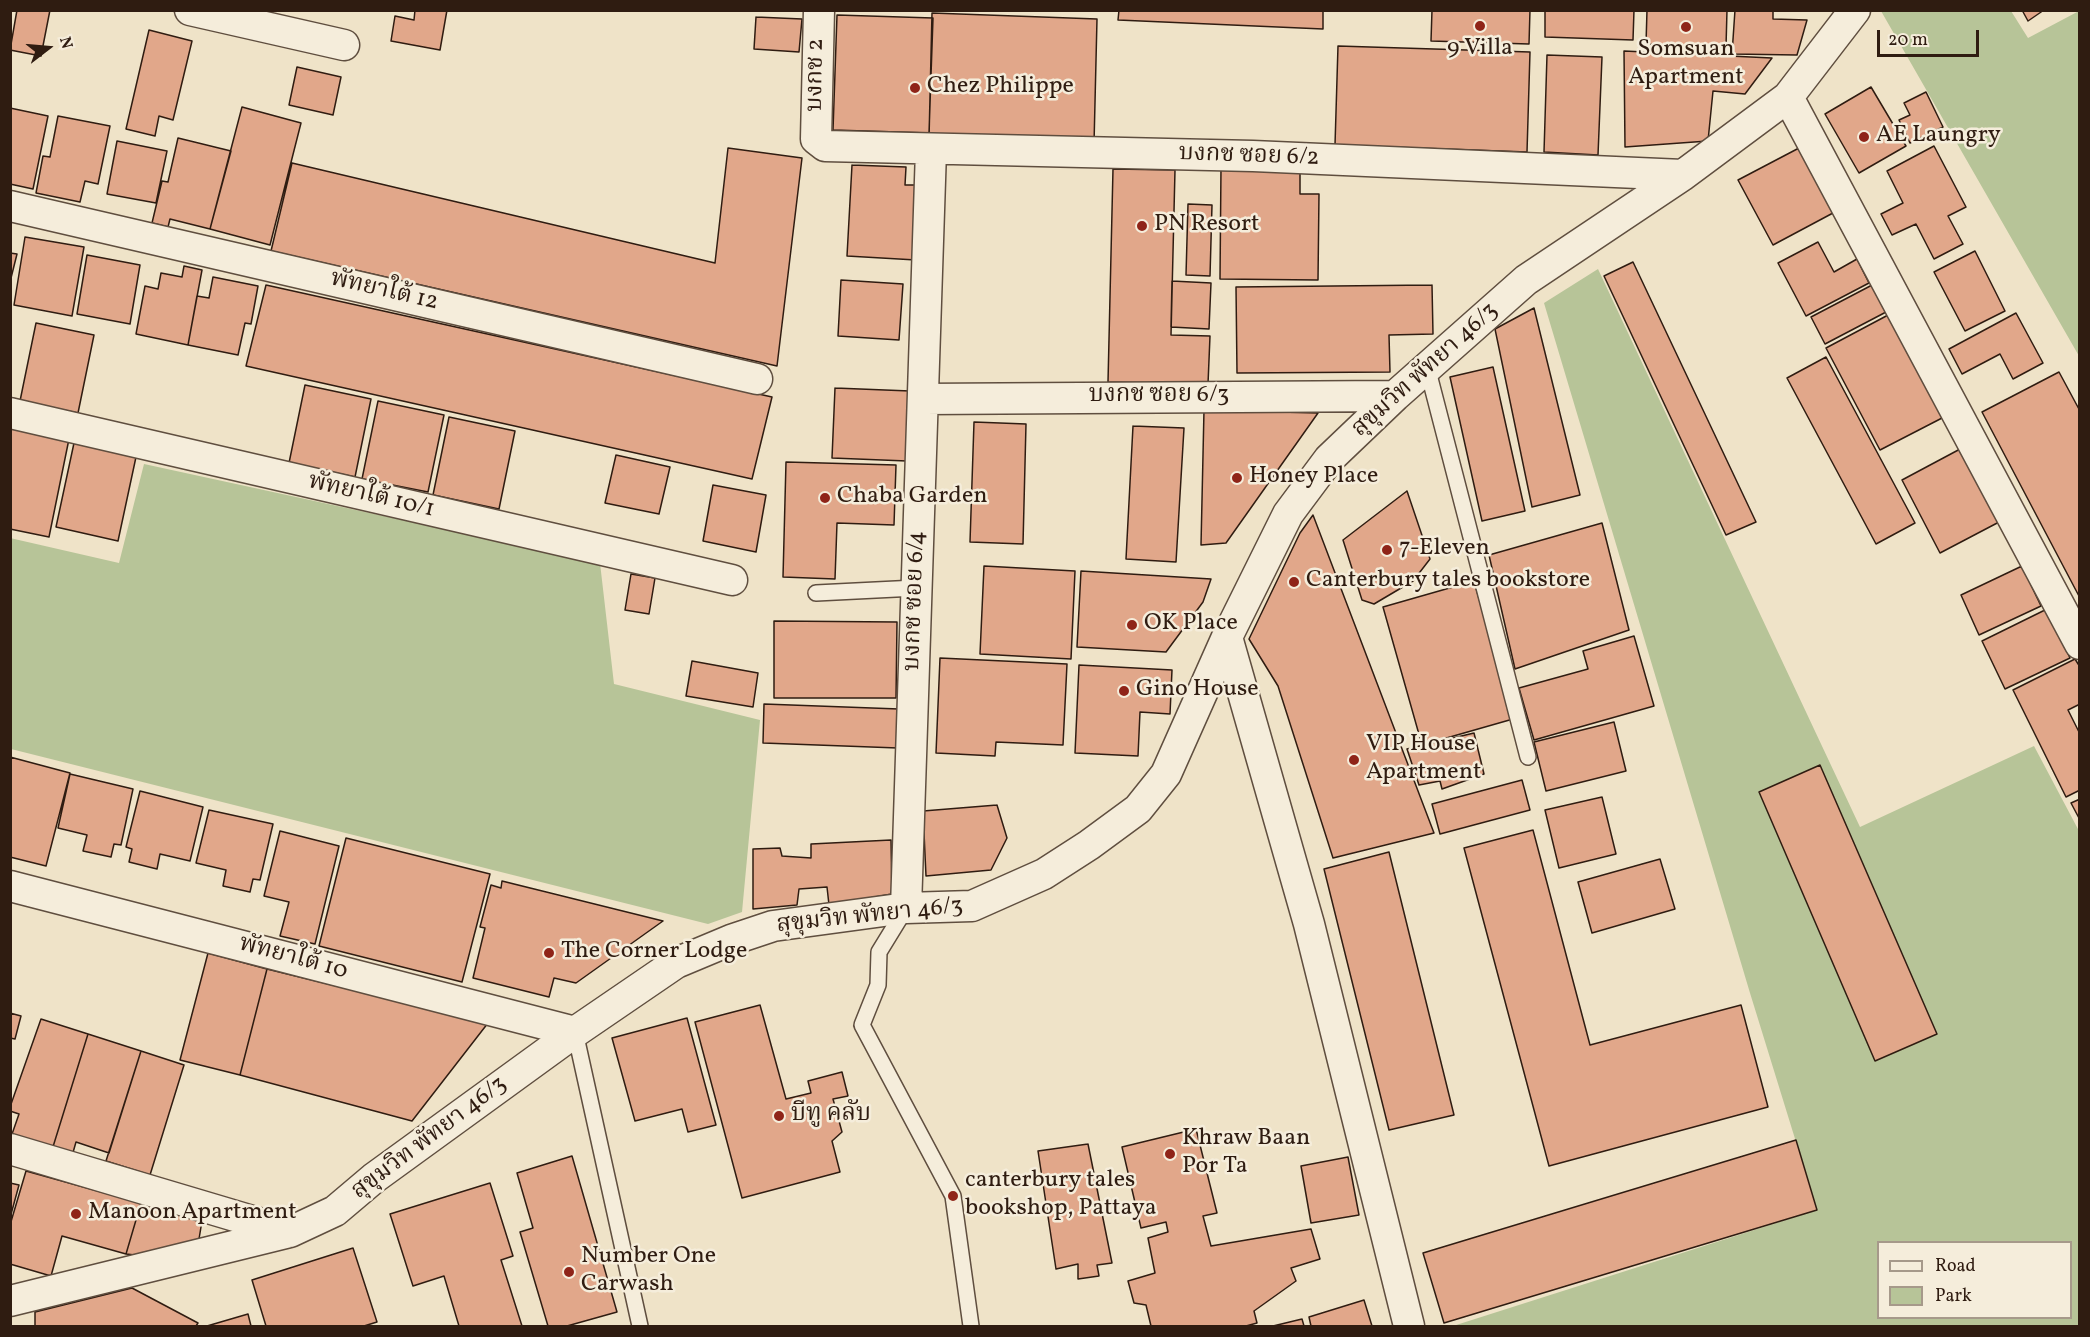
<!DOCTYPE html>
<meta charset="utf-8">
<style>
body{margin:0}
#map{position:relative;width:2090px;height:1337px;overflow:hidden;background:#efe3c8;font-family:Vollkorn,serif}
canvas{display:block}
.frame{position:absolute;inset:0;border:12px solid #2f1c11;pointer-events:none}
.legend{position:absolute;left:1877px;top:1241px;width:195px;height:78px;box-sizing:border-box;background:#f5eddb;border:2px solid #a6998a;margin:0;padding:8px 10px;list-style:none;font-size:18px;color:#2f1c11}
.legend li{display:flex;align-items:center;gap:12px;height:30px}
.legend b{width:30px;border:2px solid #a6998a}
.north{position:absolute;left:18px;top:18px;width:60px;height:60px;-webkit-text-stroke:4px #f5eddb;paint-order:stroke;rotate:74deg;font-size:16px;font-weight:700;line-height:24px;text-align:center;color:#2f1c11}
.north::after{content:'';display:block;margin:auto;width:21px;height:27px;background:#2f1c11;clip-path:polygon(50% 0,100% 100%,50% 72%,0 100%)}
.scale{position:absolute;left:1877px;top:30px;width:102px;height:27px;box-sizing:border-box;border:3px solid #2f1c11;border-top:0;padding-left:8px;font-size:18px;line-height:21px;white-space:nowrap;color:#2f1c11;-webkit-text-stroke:4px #f5eddb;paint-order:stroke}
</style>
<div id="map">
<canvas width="2090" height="1337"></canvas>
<div class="frame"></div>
<ul class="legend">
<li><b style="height:8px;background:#f5eddb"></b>Road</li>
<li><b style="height:16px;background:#b7c498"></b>Park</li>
</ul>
<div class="north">N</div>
<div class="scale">20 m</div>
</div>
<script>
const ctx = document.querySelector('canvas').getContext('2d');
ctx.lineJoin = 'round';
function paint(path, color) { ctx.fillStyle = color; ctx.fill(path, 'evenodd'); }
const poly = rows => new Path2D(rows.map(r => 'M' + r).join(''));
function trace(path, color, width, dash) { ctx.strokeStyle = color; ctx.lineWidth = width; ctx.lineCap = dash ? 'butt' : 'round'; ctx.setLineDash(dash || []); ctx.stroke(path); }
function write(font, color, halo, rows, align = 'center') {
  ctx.font = font + ' Vollkorn,"Noto Serif Thai",serif'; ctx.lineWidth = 5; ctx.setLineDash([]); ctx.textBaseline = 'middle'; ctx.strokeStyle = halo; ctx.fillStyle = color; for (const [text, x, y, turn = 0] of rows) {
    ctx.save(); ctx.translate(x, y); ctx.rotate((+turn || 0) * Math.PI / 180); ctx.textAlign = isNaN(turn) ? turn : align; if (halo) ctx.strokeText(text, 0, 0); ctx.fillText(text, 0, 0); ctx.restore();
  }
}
const green = poly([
 [1881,11,2011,11,2028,38,2079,11,2079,356],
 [1598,269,1860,827,2034,746,2079,831,2079,1326,1453,1326,1817,1210,1750,993,1544,303],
 [1878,1242,2070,1242,2070,1318,1878,1318],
 [144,464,600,563,614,684,760,720,742,912,708,924,11,749,10,538,119,563]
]);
const building = poly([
 [17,10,50,10,41,56,10,50,17,10],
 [415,10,447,10,440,50,391,41,395,16,414,20,415,10],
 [1119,10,1323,10,1323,29,1118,20,1119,10],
 [1432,10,1530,10,1529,44,1431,41,1432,10],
 [1545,10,1634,10,1633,40,1545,37,1545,10],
 [1647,10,1727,10,1726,47,1646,44,1647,10],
 [1735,10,1773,10,1773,19,1807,20,1797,55,1732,54,1735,10],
 [2022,10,2044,10,2028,21,2022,10],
 [932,13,1097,19,1094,144,929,139,932,13],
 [837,15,933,18,929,133,833,130,837,15],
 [756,17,802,19,799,52,754,49,756,17],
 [149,30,192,41,173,120,159,116,155,136,126,129,149,30],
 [1338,46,1530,52,1527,152,1335,145,1338,46],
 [1624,51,1772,58,1745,94,1713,91,1708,141,1625,147,1624,51],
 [1547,55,1602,57,1598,155,1544,152,1547,55],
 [297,67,341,77,333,115,289,105,297,67],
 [1871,87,1906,146,1859,173,1825,114,1871,87],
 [1926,92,1943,127,1910,143,1899,120,1910,115,1904,103,1926,92],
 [242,107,301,123,270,245,210,229,242,107],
 [10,108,48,116,33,189,10,184,10,108],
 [58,116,110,126,98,184,85,181,80,202,36,193,43,156,50,157,58,116],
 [178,138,231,151,210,229,170,219,168,227,152,223,162,181,168,182,178,138],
 [117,141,167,151,156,203,107,194,117,141],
 [1934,146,1966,207,1948,216,1963,244,1934,259,1916,224,1892,235,1881,214,1903,203,1887,171,1934,146],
 [728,148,802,158,777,366,271,251,292,163,715,263,728,148],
 [1799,148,1833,213,1773,245,1738,180,1799,148],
 [852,165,906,167,905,185,919,185,916,260,847,256,852,165],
 [1221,167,1300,169,1300,194,1319,194,1318,280,1220,279,1221,167],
 [1113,169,1175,170,1171,335,1210,336,1208,384,1108,382,1113,169],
 [1188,204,1212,205,1210,276,1186,275,1188,204],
 [25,237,84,247,72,316,14,305,25,237],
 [1818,242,1834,272,1857,259,1869,283,1806,316,1778,263,1818,242],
 [1975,251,2005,311,1965,331,1934,272,1975,251],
 [10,253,17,254,10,282,10,253],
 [87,255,140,265,130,324,77,314,87,255],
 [1633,262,1756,522,1726,535,1604,276,1633,262],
 [184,266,202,270,188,345,136,334,145,286,158,289,161,273,182,277,184,266],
 [213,277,258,286,251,324,245,323,238,355,188,345,197,296,209,298,213,277],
 [841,280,903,284,899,340,838,336,841,280],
 [1172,281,1211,283,1209,329,1171,327,1172,281],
 [1874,284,1888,311,1825,344,1811,317,1874,284],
 [266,285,772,397,752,479,246,366,266,285],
 [1432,285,1433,334,1389,335,1390,372,1237,373,1236,287,1432,285],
 [1534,308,1580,495,1532,507,1495,329,1534,308],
 [2016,313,2043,363,2013,379,2000,354,1962,374,1949,349,2016,313],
 [1890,314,1944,417,1880,450,1826,348,1890,314],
 [36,323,94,335,78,413,20,401,36,323],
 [1826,357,1915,523,1876,544,1787,378,1826,357],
 [1493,367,1525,511,1482,521,1450,377,1493,367],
 [2059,372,2080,411,2080,598,1982,412,2059,372],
 [305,385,371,399,355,477,289,463,305,385],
 [835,388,910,391,907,461,832,458,835,388],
 [378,401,444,415,428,492,362,479,378,401],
 [1204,410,1318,413,1226,543,1201,545,1204,410],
 [449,417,515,431,499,509,433,495,449,417],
 [974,422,1026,424,1023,544,970,542,974,422],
 [1133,426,1184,428,1176,562,1126,559,1133,426],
 [10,427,69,439,49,537,10,529,10,427],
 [74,443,136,457,118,541,56,527,74,443],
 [1962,448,2001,521,1940,553,1902,480,1962,448],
 [616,455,670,467,659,514,605,503,616,455],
 [786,462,896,465,894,525,837,523,835,579,783,577,786,462],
 [713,485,766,495,756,552,703,541,713,485],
 [1407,491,1430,559,1413,581,1374,604,1362,600,1343,540,1407,491],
 [1313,515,1434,833,1333,858,1278,686,1249,639,1300,533,1313,515],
 [1602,523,1629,630,1515,669,1489,555,1602,523],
 [984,566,1075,571,1071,659,980,654,984,566],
 [2022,566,2041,606,1979,635,1961,595,2022,566],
 [1081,571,1211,579,1203,602,1166,652,1077,647,1081,571],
 [631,574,655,578,649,614,625,610,631,574],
 [1474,581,1513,719,1422,745,1383,607,1474,581],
 [2047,609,2070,658,2005,689,1982,641,2047,609],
 [774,621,897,622,896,698,774,698,774,621],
 [1634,636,1654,706,1534,740,1519,688,1588,669,1583,651,1634,636],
 [940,658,1067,664,1063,745,996,742,995,756,936,753,940,658],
 [2075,659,2080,667,2080,704,2068,710,2080,734,2080,790,2066,797,2013,690,2075,659],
 [692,661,758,673,753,707,686,696,692,661],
 [1079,665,1172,670,1170,714,1140,712,1138,756,1075,753,1079,665],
 [764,704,899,709,898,748,763,743,764,704],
 [1614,722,1626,771,1546,791,1534,742,1614,722],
 [1474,733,1484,774,1442,789,1440,781,1419,785,1407,749,1474,733],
 [10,757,70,773,46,866,10,857,10,757],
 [1820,765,1937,1034,1875,1061,1759,792,1820,765],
 [70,774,133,789,121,845,114,844,111,857,83,851,87,835,58,828,70,774],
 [1522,780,1530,810,1440,834,1432,804,1522,780],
 [140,791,203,807,190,861,160,854,157,869,129,862,132,849,126,847,140,791],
 [1602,797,1616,854,1559,868,1545,810,1602,797],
 [2080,799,2080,820,2071,803,2080,799],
 [997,805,1007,838,991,870,926,876,923,811,997,805],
 [209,810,273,824,260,880,253,879,250,892,223,886,226,870,196,863,209,810],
 [1533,830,1590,1045,1741,1005,1768,1107,1549,1166,1464,848,1533,830],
 [280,831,339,846,315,944,280,936,289,902,264,896,280,831],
 [346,838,490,874,462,982,319,946,346,838],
 [891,840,892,894,829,905,827,887,799,889,797,905,753,909,753,849,780,848,782,856,811,858,811,844,891,840],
 [1389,852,1454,1115,1389,1130,1324,869,1389,852],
 [1660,859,1675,909,1592,933,1578,882,1660,859],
 [502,881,663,921,576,983,554,978,549,997,473,978,485,928,480,927,491,885,501,888,502,881],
 [208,953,267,969,240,1075,180,1060,208,953],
 [267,969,488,1023,412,1121,240,1075,267,969],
 [760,1005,786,1099,811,1093,808,1081,842,1072,848,1096,833,1099,842,1132,832,1141,840,1172,742,1198,695,1022,760,1005],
 [10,1013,21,1016,15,1039,10,1038,10,1013],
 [687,1018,716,1125,688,1132,682,1109,635,1121,612,1038,687,1018],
 [41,1019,88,1034,52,1150,11,1137,19,1114,10,1111,10,1107,41,1019],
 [88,1034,141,1051,109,1153,76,1142,72,1156,52,1150,88,1034],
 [141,1051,184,1065,150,1175,106,1161,141,1051],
 [1196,1129,1217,1213,1203,1216,1211,1246,1311,1229,1320,1259,1291,1268,1296,1281,1254,1311,1257,1323,1246,1326,1151,1326,1146,1305,1134,1303,1128,1281,1155,1273,1148,1238,1168,1232,1166,1222,1141,1228,1122,1147,1196,1129],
 [1796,1140,1817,1210,1444,1323,1423,1253,1796,1140],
 [1088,1144,1112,1263,1097,1265,1099,1276,1078,1279,1078,1264,1056,1269,1038,1151,1088,1144],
 [572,1156,617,1312,567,1326,548,1326,520,1232,533,1228,517,1173,572,1156],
 [1348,1157,1359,1215,1311,1223,1301,1166,1348,1157],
 [26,1171,141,1203,126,1254,62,1236,51,1276,10,1264,10,1225,26,1171],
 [10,1183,19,1185,10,1218,10,1183],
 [490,1183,513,1256,501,1260,522,1326,459,1326,444,1276,413,1286,390,1214,490,1183],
 [141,1203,202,1221,199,1239,144,1256,126,1254,141,1203],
 [353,1248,377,1322,364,1326,266,1326,252,1280,353,1248],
 [132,1288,198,1323,196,1326,35,1326,35,1312,132,1288],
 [1364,1300,1372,1326,1311,1326,1309,1317,1364,1300],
 [248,1314,251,1326,207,1326,248,1314],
 [1302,1319,1304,1326,1273,1326,1302,1319]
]);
const lane = poly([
 [1427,367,1528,757],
 [816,593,916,588],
 [906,908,879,952,878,985,862,1025,953,1196,971,1326],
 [575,1032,640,1326]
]);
const street = poly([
 [190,10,344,45],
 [819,10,816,139,825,146,1253,156,1683,175],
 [1788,97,2080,644],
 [10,206,757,379],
 [924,399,1395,396],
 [10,413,732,580],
 [1227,637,1309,924,1409,1326],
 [10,886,575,1032],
 [906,908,931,150],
 [10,1149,289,1232],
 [10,1301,290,1232,335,1211,374,1178,575,1032,676,963,731,940,773,926,906,908,972,906,1044,874,1089,845,1138,809,1166,774,1227,637,1288,514,1329,459,1395,396,1526,280,1683,175,1788,97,1855,10]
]);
const markers = [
 [1480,26,6,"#8f2418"],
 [1686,27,6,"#8f2418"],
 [915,88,6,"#8f2418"],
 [1864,137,6,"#8f2418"],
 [1142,226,6,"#8f2418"],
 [1237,478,6,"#8f2418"],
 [825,498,6,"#8f2418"],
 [1387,550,6,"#8f2418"],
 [1294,582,6,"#8f2418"],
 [1132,625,6,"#8f2418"],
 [1124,691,6,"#8f2418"],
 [1354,760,6,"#8f2418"],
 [549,953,6,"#8f2418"],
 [779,1116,6,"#8f2418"],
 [1170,1154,6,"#8f2418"],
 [953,1196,6,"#8f2418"],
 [76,1214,6,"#8f2418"],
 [569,1272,6,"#8f2418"]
];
const poiNames = [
 ["9 Villa",1480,50,"center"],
 ["Somsuan",1686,51,"center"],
 ["Apartment",1686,79,"center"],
 ["Chez Philippe",927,88],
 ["AE Laungry",1876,137],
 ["PN Resort",1154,226],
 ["Honey Place",1249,478],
 ["Chaba Garden",837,498],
 ["7-Eleven",1399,550],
 ["Canterbury tales bookstore",1306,582],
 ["OK Place",1144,625],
 ["Gino House",1136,691],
 ["VIP House",1366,746],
 ["Apartment",1366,774],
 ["The Corner Lodge",561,953],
 ["บีทู คลับ",791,1116],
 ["Khraw Baan",1182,1140],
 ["Por Ta",1182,1168],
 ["canterbury tales",965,1182],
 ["bookshop, Pattaya",965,1210],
 ["Manoon Apartment",88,1214],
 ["Number One",581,1258],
 ["Carwash",581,1286]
];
const streetNames = [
 ["บงกช 2",817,75,-89],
 ["บงกช ซอย 6/2",1249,157,2],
 ["พัทยาใต้ 12",384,292,13],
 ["สุขุมวิท พัทยา 46/3",1426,371,-42],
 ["บงกช ซอย 6/3",1159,397],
 ["พัทยาใต้ 10/1",371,497,13],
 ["บงกช ซอย 6/4",916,601,-88],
 ["สุขุมวิท พัทยา 46/3",870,917,-6],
 ["พัทยาใต้ 10",293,959,15],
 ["สุขุมวิท พัทยา 46/3",430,1139,-37]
];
paint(green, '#b7c498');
paint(building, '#e1a78a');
trace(building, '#2f1c11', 1.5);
trace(lane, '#5f4e3f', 18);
trace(street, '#5f4e3f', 33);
trace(lane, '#f5eddb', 15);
trace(street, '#f5eddb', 30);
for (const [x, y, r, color] of markers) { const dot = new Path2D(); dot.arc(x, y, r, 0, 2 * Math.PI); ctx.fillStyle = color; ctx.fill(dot); trace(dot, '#f5eddb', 2); }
write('24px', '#2f1c11', '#f5eddb', poiNames, 'left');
write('24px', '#2f1c11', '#f5eddb', streetNames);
</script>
